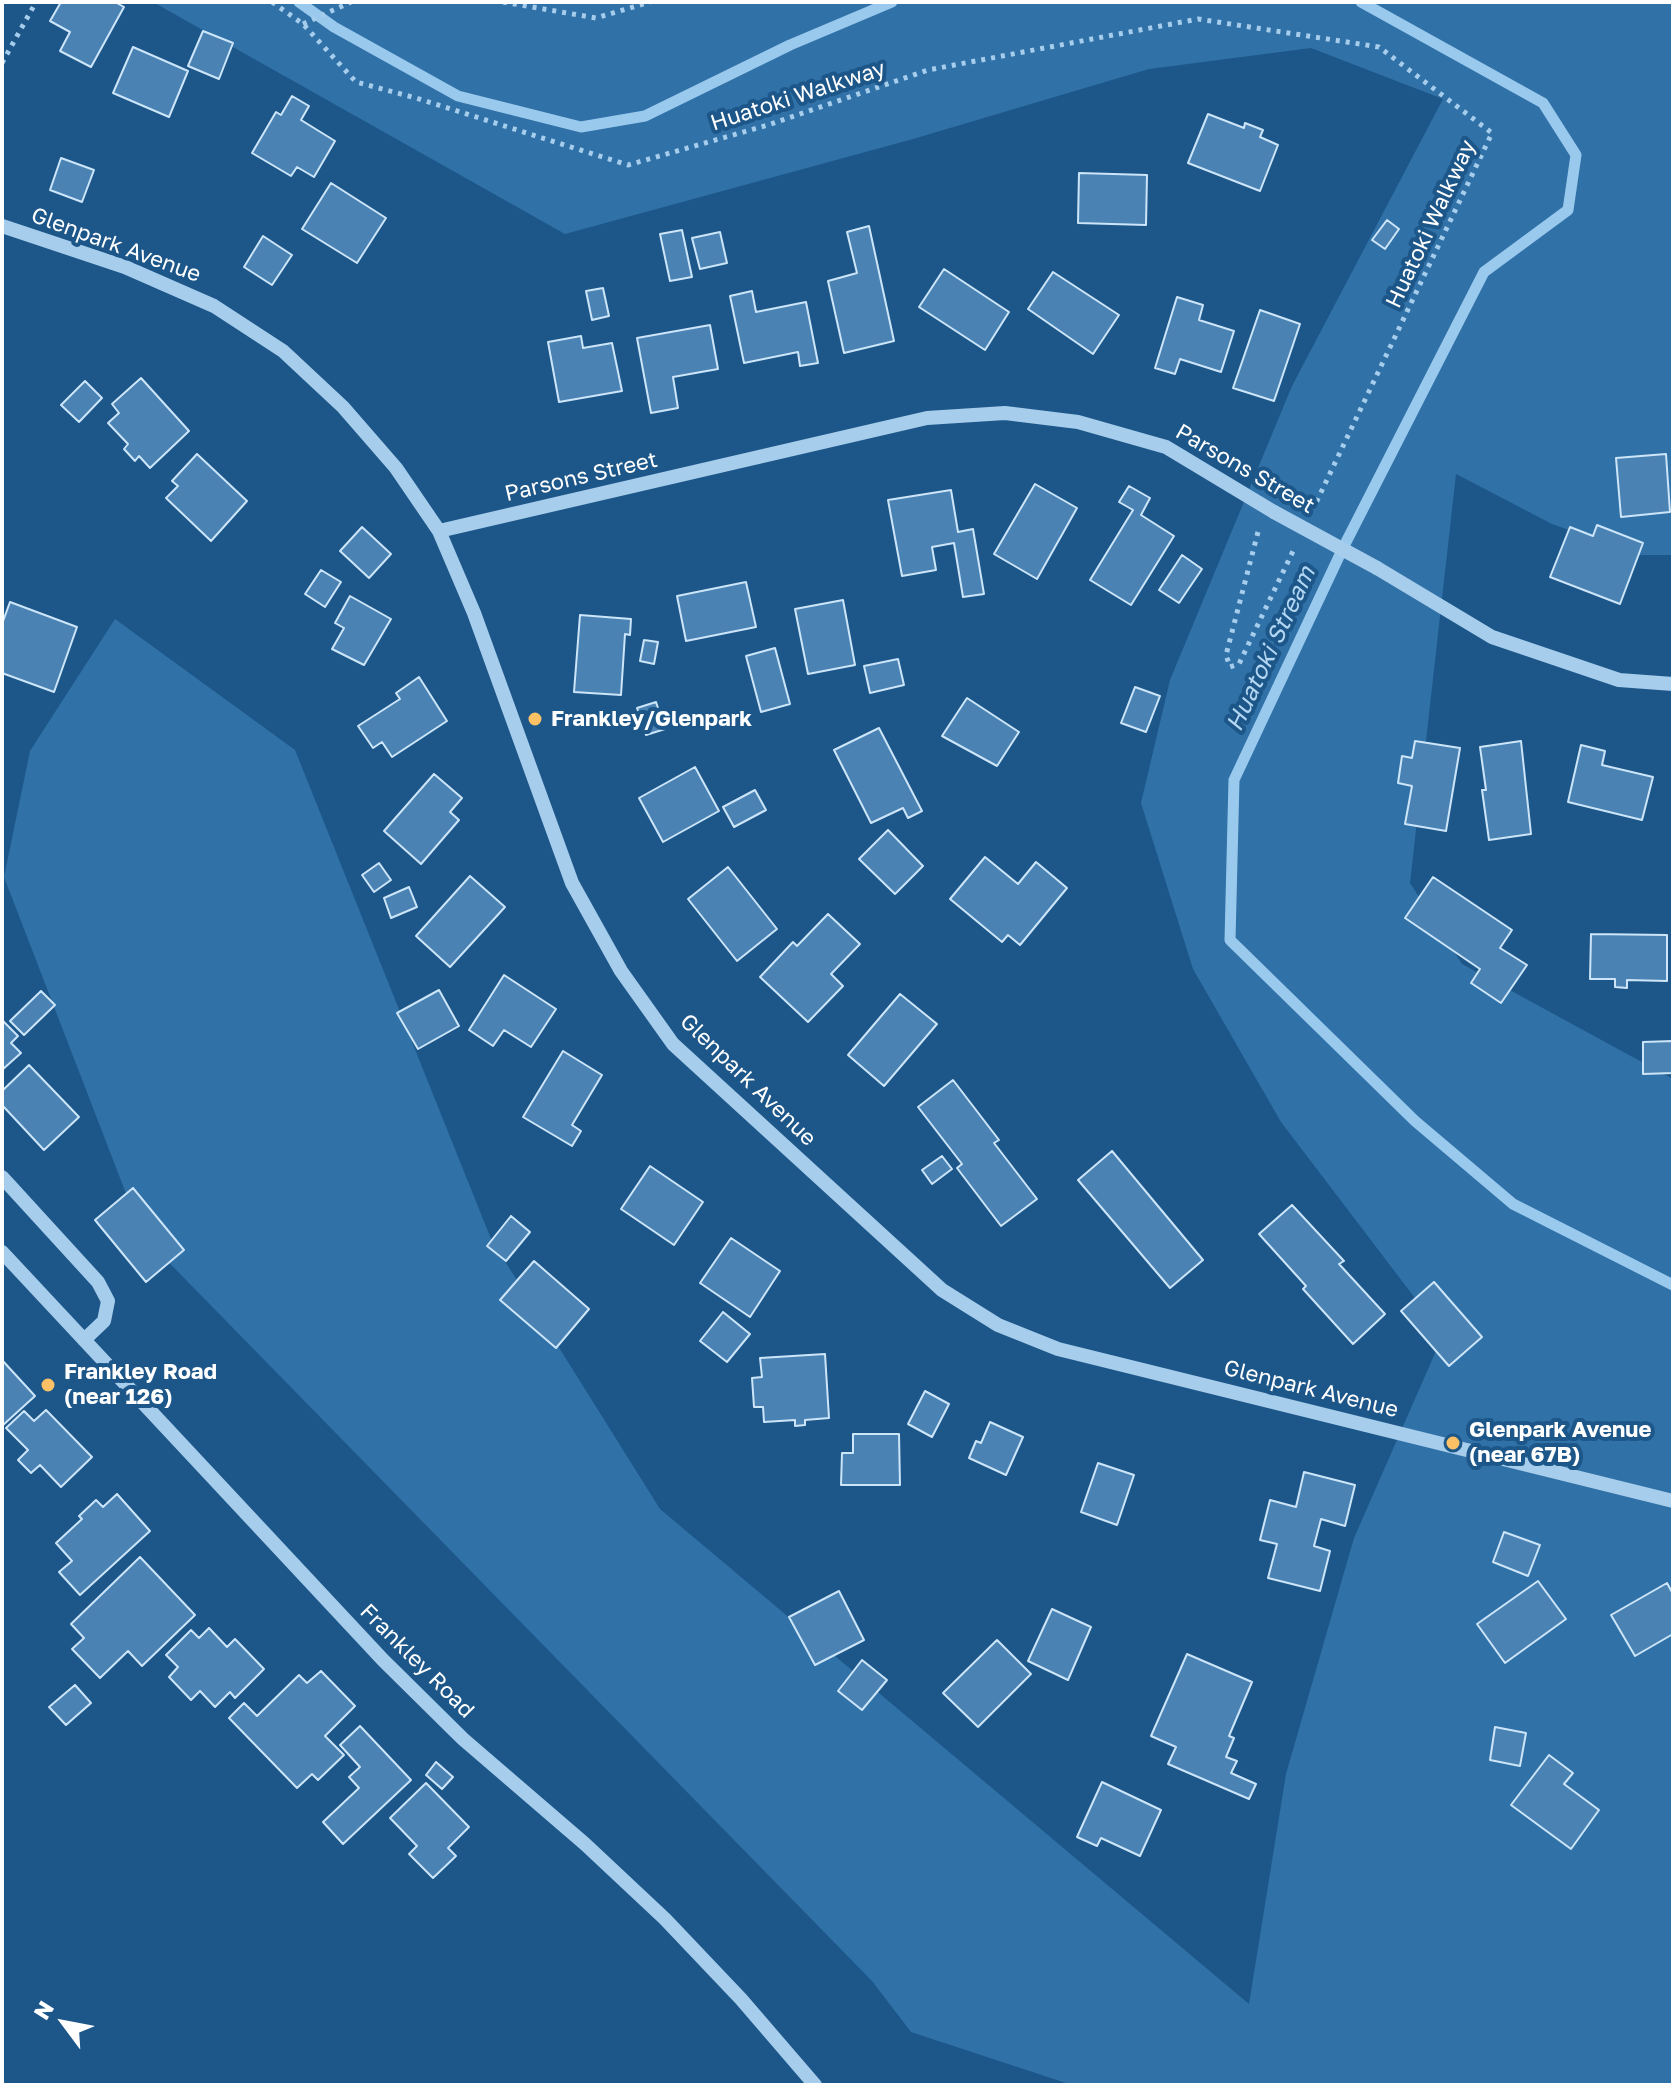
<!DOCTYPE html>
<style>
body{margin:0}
#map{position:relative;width:1675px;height:2087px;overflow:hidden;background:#1d5789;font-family:"Golos Text",sans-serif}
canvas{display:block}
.frame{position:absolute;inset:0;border:4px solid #fff;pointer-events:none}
.north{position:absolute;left:24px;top:1983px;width:80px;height:80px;-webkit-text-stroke:6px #1d5789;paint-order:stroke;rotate:302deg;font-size:22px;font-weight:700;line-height:32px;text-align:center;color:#fff}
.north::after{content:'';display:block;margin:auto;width:28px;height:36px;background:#fff;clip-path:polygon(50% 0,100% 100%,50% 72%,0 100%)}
</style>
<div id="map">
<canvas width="1675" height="2087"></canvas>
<div class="frame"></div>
<div class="north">N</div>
</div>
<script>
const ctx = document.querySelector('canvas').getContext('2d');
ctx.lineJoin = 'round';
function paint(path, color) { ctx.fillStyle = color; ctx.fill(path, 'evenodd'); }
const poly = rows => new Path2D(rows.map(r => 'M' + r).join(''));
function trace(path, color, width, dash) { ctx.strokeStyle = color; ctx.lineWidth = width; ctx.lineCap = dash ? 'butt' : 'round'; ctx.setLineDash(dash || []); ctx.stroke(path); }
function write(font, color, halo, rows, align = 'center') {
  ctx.font = font + ' "Golos Text",sans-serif'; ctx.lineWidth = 8; ctx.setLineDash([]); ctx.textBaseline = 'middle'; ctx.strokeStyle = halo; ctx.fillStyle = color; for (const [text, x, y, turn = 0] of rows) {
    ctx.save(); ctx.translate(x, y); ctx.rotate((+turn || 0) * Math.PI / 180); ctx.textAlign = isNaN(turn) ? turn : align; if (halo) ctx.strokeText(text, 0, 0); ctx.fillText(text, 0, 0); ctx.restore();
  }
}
const green = poly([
 [153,2,1673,2,1673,555,1639,555,1552,524,1456,474,1410,883,1462,964,1673,1079,1673,2085,1072,2085,911,2032,872,1981,142,1235,4,877,30,751,115,619,295,750,491,1239,660,1509,1249,2004,1286,1774,1354,1538,1443,1335,1281,1122,1193,969,1141,803,1170,680,1292,386,1443,99,1311,48,1149,69,913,139,565,234]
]);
const stream = poly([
 [299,2,334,27,458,96,581,127,645,116,790,45,892,2],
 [1361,2,1543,103,1576,155,1568,210,1484,272,1343,548,1234,780,1230,940,1415,1121,1513,1204,1673,1285]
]);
const building = poly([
 [61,2,115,2,124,7,91,67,60,51,70,32,50,21,61,2],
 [203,31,233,43,219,79,188,66,203,31],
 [133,47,188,71,169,117,113,93,133,47],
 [292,96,309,106,301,120,335,141,314,177,297,167,291,176,252,153,276,112,281,115,292,96],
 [1208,114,1244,128,1245,123,1263,130,1260,137,1278,145,1260,191,1188,163,1208,114],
 [61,158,94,170,82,202,50,190,61,158],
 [1079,173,1147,175,1146,225,1078,223,1079,173],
 [331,183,386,218,357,263,302,229,331,183],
 [1387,220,1399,229,1385,249,1372,240,1387,220],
 [869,226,894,341,844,353,828,281,857,273,847,232,869,226],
 [682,230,692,277,670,281,660,234,682,230],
 [720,232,727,263,700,269,692,238,720,232],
 [263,236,292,255,272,285,244,267,263,236],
 [944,269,1009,312,985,350,919,307,944,269],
 [1053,272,1119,315,1093,354,1028,309,1053,272],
 [603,288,609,316,592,320,586,291,603,288],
 [752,291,756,312,806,302,818,363,800,366,798,352,744,363,730,296,752,291],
 [1177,297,1203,305,1199,320,1234,331,1221,372,1180,359,1175,374,1155,368,1177,297],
 [1260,310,1300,324,1274,401,1233,388,1260,310],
 [710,325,718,369,673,377,678,408,651,413,637,338,710,325],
 [581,336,583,348,612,343,622,391,559,402,548,342,581,336],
 [141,378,189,431,150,468,139,456,135,461,124,449,128,444,108,423,119,413,112,404,141,378],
 [85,381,102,398,79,422,61,405,85,381],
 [197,454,247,501,211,541,166,498,178,486,172,481,197,454],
 [1666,454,1670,512,1621,517,1616,458,1666,454],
 [1035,484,1077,508,1037,579,994,554,1035,484],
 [1129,486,1150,498,1141,515,1174,536,1131,605,1090,580,1133,510,1119,502,1129,486],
 [951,490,958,532,973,529,984,594,963,597,954,543,932,547,936,570,902,576,888,500,951,490],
 [1597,525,1643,543,1620,604,1550,577,1570,527,1593,536,1597,525],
 [362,527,391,554,369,578,340,551,362,527],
 [1182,555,1202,569,1179,603,1159,590,1182,555],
 [321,570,341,582,325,607,305,594,321,570],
 [746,582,756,627,686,641,677,596,746,582],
 [350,596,391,619,364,665,332,649,344,628,335,623,350,596],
 [843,600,855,665,808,674,795,609,843,600],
 [10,602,77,627,54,692,2,673,2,624,10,602],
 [580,615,631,619,630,635,625,634,621,695,574,692,580,615],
 [644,640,658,642,654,664,640,661,644,640],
 [775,648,790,704,761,712,746,656,775,648],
 [898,659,904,685,870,693,864,666,898,659],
 [419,677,447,721,392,757,382,742,373,748,358,726,400,699,396,693,419,677],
 [1135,687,1160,696,1146,732,1121,723,1135,687],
 [967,698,1019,732,997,766,942,736,967,698],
 [656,702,665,729,646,735,637,708,656,702],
 [879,728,922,811,908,818,903,808,871,823,834,750,879,728],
 [1415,741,1460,748,1446,831,1405,824,1412,786,1398,783,1402,756,1412,758,1415,741],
 [1521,741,1531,834,1489,840,1482,790,1486,790,1480,747,1521,741],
 [1581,745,1605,751,1602,765,1653,777,1642,820,1568,802,1581,745],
 [695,767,719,811,663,842,639,798,695,767],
 [434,774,462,798,450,812,459,820,421,864,384,831,434,774],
 [755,790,766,810,734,827,723,807,755,790],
 [888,830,923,866,895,894,859,859,888,830],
 [985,857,1018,884,1036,862,1067,888,1020,945,1008,935,1002,942,950,899,985,857],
 [379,863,391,880,374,892,362,875,379,863],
 [728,867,777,929,737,961,688,899,728,867],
 [470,876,505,907,450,967,416,936,470,876],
 [1433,877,1512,930,1500,948,1527,965,1501,1003,1471,983,1480,969,1405,918,1433,877],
 [409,887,417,907,391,918,384,898,409,887],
 [828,914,860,944,831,974,843,986,808,1022,760,977,793,942,797,946,828,914],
 [1591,934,1667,935,1667,981,1627,980,1627,988,1615,987,1615,979,1590,979,1591,934],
 [504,975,556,1009,531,1047,504,1030,493,1046,469,1030,504,975],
 [439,990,459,1026,418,1049,397,1013,439,990],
 [41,991,55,1005,24,1035,10,1021,41,991],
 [900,994,937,1024,884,1086,848,1055,900,994],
 [2,1020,18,1036,11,1043,21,1053,2,1070,2,1020],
 [1673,1041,1673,1073,1643,1074,1643,1042,1673,1041],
 [563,1051,602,1075,572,1125,581,1131,572,1146,523,1117,563,1051],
 [29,1065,79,1117,44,1150,2,1105,2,1091,29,1065],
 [953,1080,999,1140,994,1143,1037,1199,1001,1226,957,1168,962,1164,918,1107,953,1080],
 [1112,1151,1203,1260,1170,1288,1078,1180,1112,1151],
 [942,1156,952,1169,932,1184,922,1170,942,1156],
 [650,1166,703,1202,674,1245,621,1209,650,1166],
 [133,1188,184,1250,146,1282,95,1220,133,1188],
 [1292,1205,1344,1261,1339,1264,1385,1314,1353,1344,1303,1289,1306,1286,1259,1234,1292,1205],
 [511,1216,530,1232,506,1261,487,1246,511,1216],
 [731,1238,780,1271,750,1317,700,1283,731,1238],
 [534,1261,589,1309,556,1348,500,1300,534,1261],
 [1434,1282,1482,1337,1449,1366,1401,1311,1434,1282],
 [723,1312,750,1334,727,1362,700,1341,723,1312],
 [825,1354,829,1418,805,1420,805,1425,795,1426,795,1420,764,1422,763,1407,754,1407,752,1378,762,1377,760,1358,825,1354],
 [2,1360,35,1396,2,1426,2,1360],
 [925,1391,949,1404,932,1437,908,1424,925,1391],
 [46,1410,92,1457,61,1487,40,1465,31,1473,18,1460,28,1450,6,1428,24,1411,34,1421,46,1410],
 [990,1422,1023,1437,1006,1475,969,1458,976,1441,981,1443,990,1422],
 [853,1434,899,1434,900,1485,841,1485,842,1453,853,1453,853,1434],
 [1098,1463,1134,1475,1117,1525,1081,1512,1098,1463],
 [1304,1472,1355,1485,1345,1526,1321,1519,1314,1546,1330,1551,1320,1591,1268,1578,1277,1544,1260,1540,1270,1500,1296,1507,1304,1472],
 [117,1494,150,1531,80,1595,59,1572,72,1561,56,1543,82,1519,79,1516,96,1500,103,1507,117,1494],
 [1504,1532,1540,1545,1528,1576,1493,1562,1504,1532],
 [140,1557,195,1615,142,1666,128,1651,100,1678,72,1649,84,1638,71,1624,140,1557],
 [1538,1581,1566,1619,1505,1663,1477,1624,1538,1581],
 [1667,1583,1673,1594,1673,1634,1635,1656,1611,1615,1667,1583],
 [839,1591,864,1640,815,1665,789,1617,839,1591],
 [1052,1609,1091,1627,1068,1680,1028,1661,1052,1609],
 [209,1628,227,1647,235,1639,264,1669,235,1698,230,1692,215,1707,200,1691,191,1700,169,1677,178,1667,166,1655,191,1630,199,1638,209,1628],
 [997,1640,1031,1674,978,1727,943,1693,997,1640],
 [1187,1654,1252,1682,1229,1736,1234,1738,1226,1757,1237,1761,1231,1773,1256,1784,1249,1799,1168,1764,1176,1747,1151,1736,1187,1654],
 [862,1660,887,1680,862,1710,838,1691,862,1660],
 [321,1671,355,1706,325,1736,344,1755,318,1780,312,1774,297,1788,229,1718,244,1703,257,1716,299,1675,307,1683,321,1671],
 [75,1685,91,1703,66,1725,49,1707,75,1685],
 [360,1726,411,1780,343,1844,323,1822,359,1788,349,1777,360,1767,340,1745,360,1726],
 [1495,1727,1526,1733,1520,1766,1490,1760,1495,1727],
 [1549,1755,1573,1773,1564,1784,1599,1810,1571,1849,1511,1805,1549,1755],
 [436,1762,453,1777,442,1789,426,1775,436,1762],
 [1102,1782,1161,1810,1140,1856,1101,1838,1097,1846,1077,1837,1102,1782],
 [426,1783,469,1827,448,1848,456,1856,433,1878,409,1854,417,1846,390,1818,426,1783]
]);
const path = poly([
 [272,2,303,24,356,82,416,98,628,165,768,125,928,70,1198,19,1379,47,1492,133,1314,507],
 [503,2,596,18,650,2],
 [303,24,351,2],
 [2,63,36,2],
 [1258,532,1226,655,1230,667,1239,664,1294,549]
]);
const minor = poly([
 [2,226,125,267,214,306,283,351,343,407,396,468,439,531,474,613,572,883,621,971,673,1044,942,1290,998,1325,1058,1349,1673,1501],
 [439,531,927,418,1005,413,1078,422,1166,447,1274,512],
 [1377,568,1492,637,1619,680,1673,684],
 [2,1177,98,1282,108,1301,104,1321,84,1340],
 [2,1252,383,1660,463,1739,585,1844,665,1919,741,1999,815,2085]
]);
const minorBridge = poly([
 [1274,512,1377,568]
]);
const markers = [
 [535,719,8,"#fcc165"],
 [48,1385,8,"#fcc165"],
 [1453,1443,8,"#fcc165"]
];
const streetNames = [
 ["Huatoki Walkway",798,96,-18],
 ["Huatoki Walkway",1431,224,-65],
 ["Glenpark Avenue",116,245,20],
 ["Parsons Street",1245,469,30],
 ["Parsons Street",581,477,-13],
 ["Glenpark Avenue",748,1080,44],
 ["Glenpark Avenue",1311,1389,14],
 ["Frankley Road",417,1661,45]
];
const poiNames = [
 ["Frankley/Glenpark",551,719],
 ["Frankley Road",64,1372],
 ["(near 126)",64,1397],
 ["Glenpark Avenue",1469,1430],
 ["(near 67B)",1469,1455]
];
const waterNames = [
 ["Huatoki Stream",1271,649,-65]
];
paint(green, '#3071a7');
trace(stream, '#9ac9ee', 11);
paint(building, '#4a83b3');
trace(building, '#cce5f9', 2);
trace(path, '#a7cdec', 5, [4, 6]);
trace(minor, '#a7cdec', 14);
trace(minorBridge, '#a7cdec', 14);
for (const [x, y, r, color] of markers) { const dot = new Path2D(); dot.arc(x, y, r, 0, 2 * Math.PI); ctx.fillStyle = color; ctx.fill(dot); trace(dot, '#1d5789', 3); }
write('22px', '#fff', '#1d5789', streetNames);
write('bold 22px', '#fff', '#1d5789', poiNames, 'left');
write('italic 24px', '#b3d7f3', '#1d5789', waterNames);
</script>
